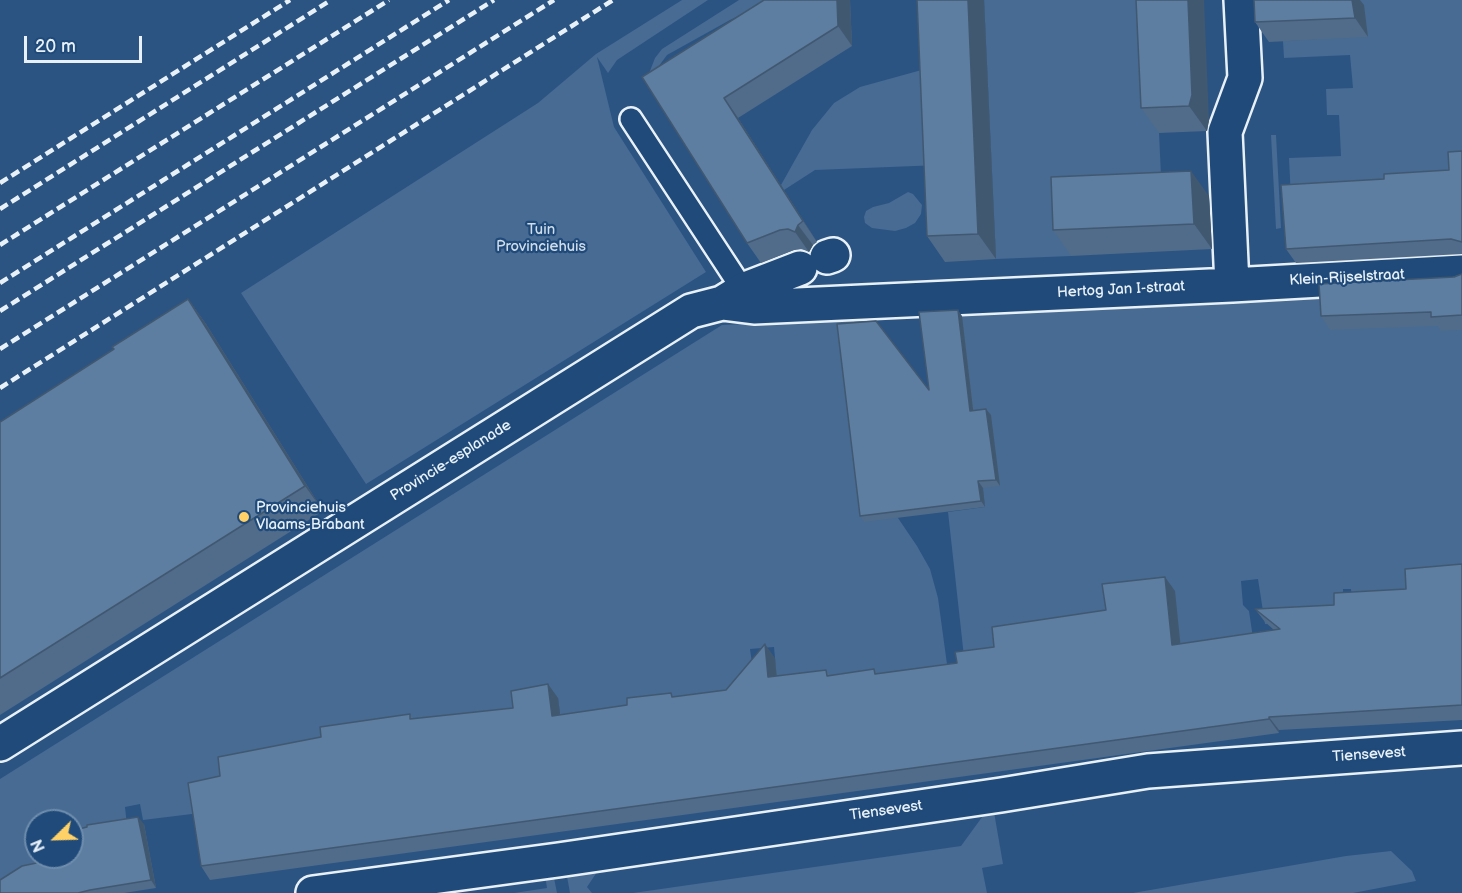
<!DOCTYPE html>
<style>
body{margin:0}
#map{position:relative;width:1462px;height:893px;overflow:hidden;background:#2b5482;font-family:"Balsamiq Sans",sans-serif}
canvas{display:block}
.north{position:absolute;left:24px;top:809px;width:60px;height:60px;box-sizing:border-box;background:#1f4a7a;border:2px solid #6f8dac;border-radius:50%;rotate:247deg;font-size:16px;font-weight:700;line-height:24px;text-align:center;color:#e8f1f8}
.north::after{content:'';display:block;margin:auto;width:21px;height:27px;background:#ffd166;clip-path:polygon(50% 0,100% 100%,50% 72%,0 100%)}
.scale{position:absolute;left:24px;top:36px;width:118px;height:27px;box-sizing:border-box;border:3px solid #e8f1f8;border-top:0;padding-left:8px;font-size:18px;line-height:21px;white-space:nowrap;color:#e8f1f8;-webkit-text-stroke:4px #1f4a7a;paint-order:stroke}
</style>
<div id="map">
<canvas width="1462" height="893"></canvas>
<div class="north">N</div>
<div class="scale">20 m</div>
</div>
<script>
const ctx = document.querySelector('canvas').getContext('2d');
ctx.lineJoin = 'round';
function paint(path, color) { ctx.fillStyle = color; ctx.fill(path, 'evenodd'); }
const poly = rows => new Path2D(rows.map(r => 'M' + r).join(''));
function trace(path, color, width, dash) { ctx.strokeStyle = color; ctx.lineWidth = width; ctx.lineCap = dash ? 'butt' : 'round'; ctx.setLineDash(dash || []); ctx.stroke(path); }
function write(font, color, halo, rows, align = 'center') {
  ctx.font = font + ' "Balsamiq Sans",sans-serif'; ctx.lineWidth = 4.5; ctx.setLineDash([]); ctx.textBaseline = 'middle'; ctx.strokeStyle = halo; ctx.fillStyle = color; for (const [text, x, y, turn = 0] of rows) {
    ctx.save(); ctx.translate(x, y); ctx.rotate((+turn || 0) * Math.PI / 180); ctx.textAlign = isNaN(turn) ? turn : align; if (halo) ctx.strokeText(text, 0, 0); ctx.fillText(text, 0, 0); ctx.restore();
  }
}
const green = poly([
 [682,0,708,0,617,60,608,73,597,57,614,127,706,272,366,484,241,293,538,103,596,54],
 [739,0,791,0,757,7,730,20,667,55,656,70,648,76,655,58,662,49],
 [984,0,1153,0,1162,198,1069,203,1071,256,996,259],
 [1316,0,1462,0,1462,165,1459,187,1291,199,1289,158,1341,156,1339,115,1327,115,1326,89,1353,88,1350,55,1284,58,1283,41,1317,39],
 [936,66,940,165,815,170,784,190,781,185,795,160,812,130,834,103,860,87],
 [1271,135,1276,135,1281,228,1276,229],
 [908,192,913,194,922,205,921,214,915,223,906,228,895,231,872,228,865,223,864,217,866,211,873,207,889,203],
 [1328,293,1440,326,1462,330,1462,639,1416,603,1352,606,1351,589,1343,589,1344,621,1265,624,1258,579,1241,581,1243,605,1249,611,1253,638,965,666,948,512,985,507,961,311],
 [874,315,898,518,917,546,930,569,938,598,949,679,778,692,774,647,750,649,756,692,562,730,558,698,525,746,332,761,200,813,143,820,140,804,125,807,127,826,87,855,72,857,72,821,36,821,36,857,71,857,0,890,0,779,722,325,860,319],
 [994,812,1003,864,982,868,987,893,633,893,961,846,985,813],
 [1391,851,1412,871,1416,881,1353,893,1133,893,1346,856],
 [601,866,587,887,592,893,570,893,566,871],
 [553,873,557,893,514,893,547,888,545,875]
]);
const service = poly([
 [631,119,743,290]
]);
const minor = poly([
 [827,257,833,255],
 [1232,285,1462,272],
 [722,303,754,307,1232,285,1225,132,1245,78,1241,0],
 [0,744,691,311,722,303,743,290,800,268],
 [313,893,558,860,1001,795,1148,771,1462,748]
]);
const rail = poly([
 [0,183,290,0],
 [0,209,331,0],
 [0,245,389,0],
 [0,283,449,0],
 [0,311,494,0],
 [0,349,554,0],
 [0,388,613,0]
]);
const wall = poly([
 [764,0,850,0,852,46,738,118,817,242,813,245,809,252,802,249,794,250,761,263,747,243,642,77],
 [917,0,984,0,996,259,945,262,927,236],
 [1136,0,1209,120,1207,131,1159,133,1141,108],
 [1364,5,1368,37,1269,42,1255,22],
 [1462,151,1462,254,1296,263,1286,249,1384,179,1449,170],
 [1209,196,1212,249,1071,256,1053,230],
 [1462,274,1462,330,1441,331,1438,326,1330,330,1321,316],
 [188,299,206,324,323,511,0,715,0,422,114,349],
 [962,316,974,411,991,415,1000,486,983,488,985,507,864,522,860,516,929,390],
 [1462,564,1462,720,1279,730,1279,733,210,880,201,866,220,776,321,737,410,714,413,718,513,708,558,698,560,715,627,705,671,693,674,697,726,690,775,658,777,676,826,670,830,675,874,669,877,674,957,663,994,647,1106,610,1165,577,1175,591,1180,643,1274,630,1265,622,1255,609,1334,605,1406,589],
 [144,824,156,888,124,893,0,893,51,860,81,847]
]);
const shadedWall = poly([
 [837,0,850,0,852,46,838,26],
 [968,0,984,0,996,259,978,234],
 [1188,0,1204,0,1209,120,1207,131,1189,106],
 [1352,0,1360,0,1364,5,1368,37,1355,18],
 [724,98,738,118,817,242,803,221],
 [1191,171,1209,196,1212,249,1194,224],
 [798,225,813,245,809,252,795,232],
 [188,299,206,324,323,511,305,486],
 [958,310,962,316,974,417,970,411],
 [986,409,991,415,1000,486,996,480],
 [978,481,983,488,985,507,981,501],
 [1165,577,1175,591,1182,659,1172,645],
 [765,644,775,658,778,691,768,677],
 [548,684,558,698,562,730,552,716],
 [1269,717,1279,730,1279,733,1269,719],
 [138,817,144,824,156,888,151,880]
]);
const building = poly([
 [764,0,837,0,838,26,724,98,803,221,798,225,795,232,788,229,780,230,747,243,642,77,764,0],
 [917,0,968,0,978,234,927,236,917,0],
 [1136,0,1188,0,1192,95,1189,106,1141,108,1136,0],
 [1254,0,1352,0,1355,18,1255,22,1254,0],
 [1462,151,1462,242,1451,239,1286,249,1281,185,1384,179,1384,174,1449,170,1448,152,1462,151],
 [1191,171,1194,224,1053,230,1051,177,1191,171],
 [1462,274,1462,315,1431,317,1431,312,1321,316,1319,284,1454,277,1462,274],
 [188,299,305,486,0,678,0,422,114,349,112,347,188,299],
 [958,310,970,411,986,409,996,480,978,481,981,501,860,516,837,324,876,321,929,390,919,312,958,310],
 [1462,564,1462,705,1269,717,1269,719,201,866,188,783,220,776,218,757,321,737,320,727,410,714,410,719,513,708,511,691,548,684,552,716,627,705,627,698,671,693,672,697,726,690,765,644,768,677,826,670,827,676,874,669,875,674,957,663,955,652,994,647,992,627,1106,610,1102,584,1165,577,1172,645,1280,629,1255,609,1334,605,1334,593,1406,589,1405,569,1462,564],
 [138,817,151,880,90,890,78,893,0,893,0,880,22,866,51,860,50,857,72,857,72,848,81,847,79,829,87,827,87,825,138,817]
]);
const markers = [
 [244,517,6,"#ffd166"]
];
const parkNames = [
 ["Tuin",541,230],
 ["Provinciehuis",541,247]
];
const streetNames = [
 ["Klein-Rijselstraat",1347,278,-3],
 ["Hertog Jan I-straat",1121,290,-3],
 ["Provincie-esplanade",451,461,-32],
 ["Tiensevest",1369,755,-4],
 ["Tiensevest",886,811,-8]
];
const poiNames = [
 ["Provinciehuis",256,508],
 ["Vlaams-Brabant",256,525]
];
paint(green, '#476b93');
trace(service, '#e8f1f8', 26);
trace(minor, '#e8f1f8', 38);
trace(service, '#1f4a7a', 21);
trace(minor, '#1f4a7a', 33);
trace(rail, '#e8f1f8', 4.5, [9, 4.5]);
paint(wall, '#506c8a');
paint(shadedWall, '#415871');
paint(building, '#5d7da1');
trace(building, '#415871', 1.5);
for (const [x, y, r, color] of markers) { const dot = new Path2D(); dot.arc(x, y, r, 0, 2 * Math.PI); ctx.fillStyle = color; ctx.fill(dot); trace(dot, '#1f4a7a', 2); }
write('15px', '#d0dde9', '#1f4a7a', parkNames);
write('15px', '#e8f1f8', '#1f4a7a', streetNames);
write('15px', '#e8f1f8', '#1f4a7a', poiNames, 'left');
</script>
